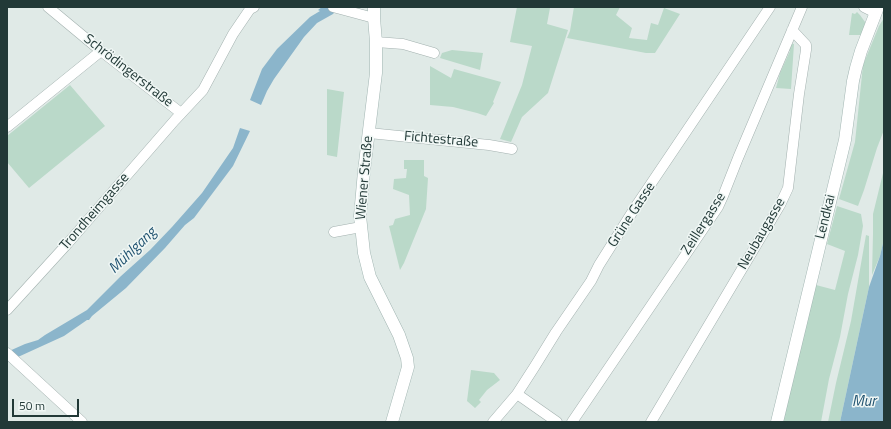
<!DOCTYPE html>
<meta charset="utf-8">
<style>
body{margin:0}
#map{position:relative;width:891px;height:429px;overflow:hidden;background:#e0eae7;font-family:"Titillium Web",sans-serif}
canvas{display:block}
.frame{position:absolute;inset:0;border:8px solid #223937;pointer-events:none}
.scale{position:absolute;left:12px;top:399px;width:67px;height:18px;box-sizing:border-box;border:2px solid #223937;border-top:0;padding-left:5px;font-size:12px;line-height:14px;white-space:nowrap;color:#223937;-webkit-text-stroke:3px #f0f7f5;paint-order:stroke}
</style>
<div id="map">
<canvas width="891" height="429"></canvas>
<div class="frame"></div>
<div class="scale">50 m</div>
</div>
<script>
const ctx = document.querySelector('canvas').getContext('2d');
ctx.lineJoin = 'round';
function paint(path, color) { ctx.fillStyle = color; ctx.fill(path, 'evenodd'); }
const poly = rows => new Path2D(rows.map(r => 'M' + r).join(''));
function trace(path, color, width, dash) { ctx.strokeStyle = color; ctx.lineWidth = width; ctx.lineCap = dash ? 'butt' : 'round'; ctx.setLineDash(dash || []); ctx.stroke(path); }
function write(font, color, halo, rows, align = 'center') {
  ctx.font = font + ' "Titillium Web",sans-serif'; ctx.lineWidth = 3; ctx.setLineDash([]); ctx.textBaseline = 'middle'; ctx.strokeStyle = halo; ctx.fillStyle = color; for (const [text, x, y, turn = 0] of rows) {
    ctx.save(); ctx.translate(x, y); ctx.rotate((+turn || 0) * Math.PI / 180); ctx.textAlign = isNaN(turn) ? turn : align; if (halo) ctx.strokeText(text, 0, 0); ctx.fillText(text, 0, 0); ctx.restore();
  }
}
const green = poly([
 [517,7,550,8,547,24,568,30,548,93,522,117,511,142,500,139,522,85,532,46,510,42],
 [574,7,620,7,616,15,632,28,629,38,647,40,651,23,658,25,664,8,680,14,655,53,646,53,567,38,570,31],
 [857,12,860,15,865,22,866,26,862,35,849,35,852,13,855,14],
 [884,18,884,130,877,148,864,190,858,206,839,199,855,142,863,65,879,26],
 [791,44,794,44,791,89,776,88,780,73,790,51,788,49],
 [452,50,483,53,480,70,440,58,442,53],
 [430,66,451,78,454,69,501,82,493,102,494,103,486,116,477,113,453,107,430,105],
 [70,85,105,126,29,188,7,162,7,136],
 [327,89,344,92,337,157,327,155],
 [404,160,424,160,424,176,428,178,426,209,404,263,400,270,389,226,393,225,395,219,410,215,409,195,393,189,394,179,406,178,407,169,404,169],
 [884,169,884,239,880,256,872,275,873,234,873,214],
 [837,206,861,214,863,226,858,255,848,294,840,337,829,379,821,422,783,422,816,285,835,290,845,251,827,244],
 [866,235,869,236,869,287,840,422,828,422,836,383,851,321],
 [471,370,494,373,500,380,487,390,479,400,481,402,475,408,467,401]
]);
const water = poly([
 [322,7,339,7,333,14,317,23,304,37,274,79,267,91,261,105,250,100,262,69,277,49,310,17,320,11,318,10],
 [240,128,250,131,233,166,194,218,185,225,165,248,126,288,92,316,89,320,87,320,64,336,7,362,7,352,25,344,38,340,45,335,87,310,121,276,150,250,172,227,202,193,233,148],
 [884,239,884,422,840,422,869,287,880,256]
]);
const street = poly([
 [48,7,101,51,181,113],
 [333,7,374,18],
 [864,7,876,13],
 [376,42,403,44,434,53],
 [7,127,101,51],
 [369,133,489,145,512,149],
 [334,232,361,227],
 [7,310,68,243,175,120,203,90,233,34,250,9,254,7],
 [7,353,82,422],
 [517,394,557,422],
 [493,422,517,394,535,366,556,332,591,281,599,265,638,203,770,7],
 [572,422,718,207,723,196,738,158,802,7],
 [651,422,780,205,788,188,799,94,806,50,806,45,792,30]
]);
const secondary = poly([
 [374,7,374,18,376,42,376,73,364,171,360,216,364,253,370,277,399,335,407,358,408,367,392,422],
 [777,422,845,140,853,81,856,68,861,51,878,7]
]);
const streetNames = [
 ["Schrödingerstraße",128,71,38],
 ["Fichtestraße",441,140,5],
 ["Wiener Straße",365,178,-85],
 ["Trondheimgasse",95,212,-49],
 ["Grüne Gasse",632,215,-57],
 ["Lendkai",826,217,-76],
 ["Zeillergasse",704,224,-58],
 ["Neubaugasse",762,234,-60]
];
const waterNames = [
 ["Mühlgang",133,251,-44],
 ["Mur",864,402]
];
paint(green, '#bad9c9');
paint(water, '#8bb5cb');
trace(street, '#a3b1af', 11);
trace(secondary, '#a0b4b1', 13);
trace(street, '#fff', 10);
trace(secondary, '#fff', 12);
write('14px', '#223937', '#f0f7f5', streetNames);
write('italic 15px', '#215370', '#f0f7f5', waterNames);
</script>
